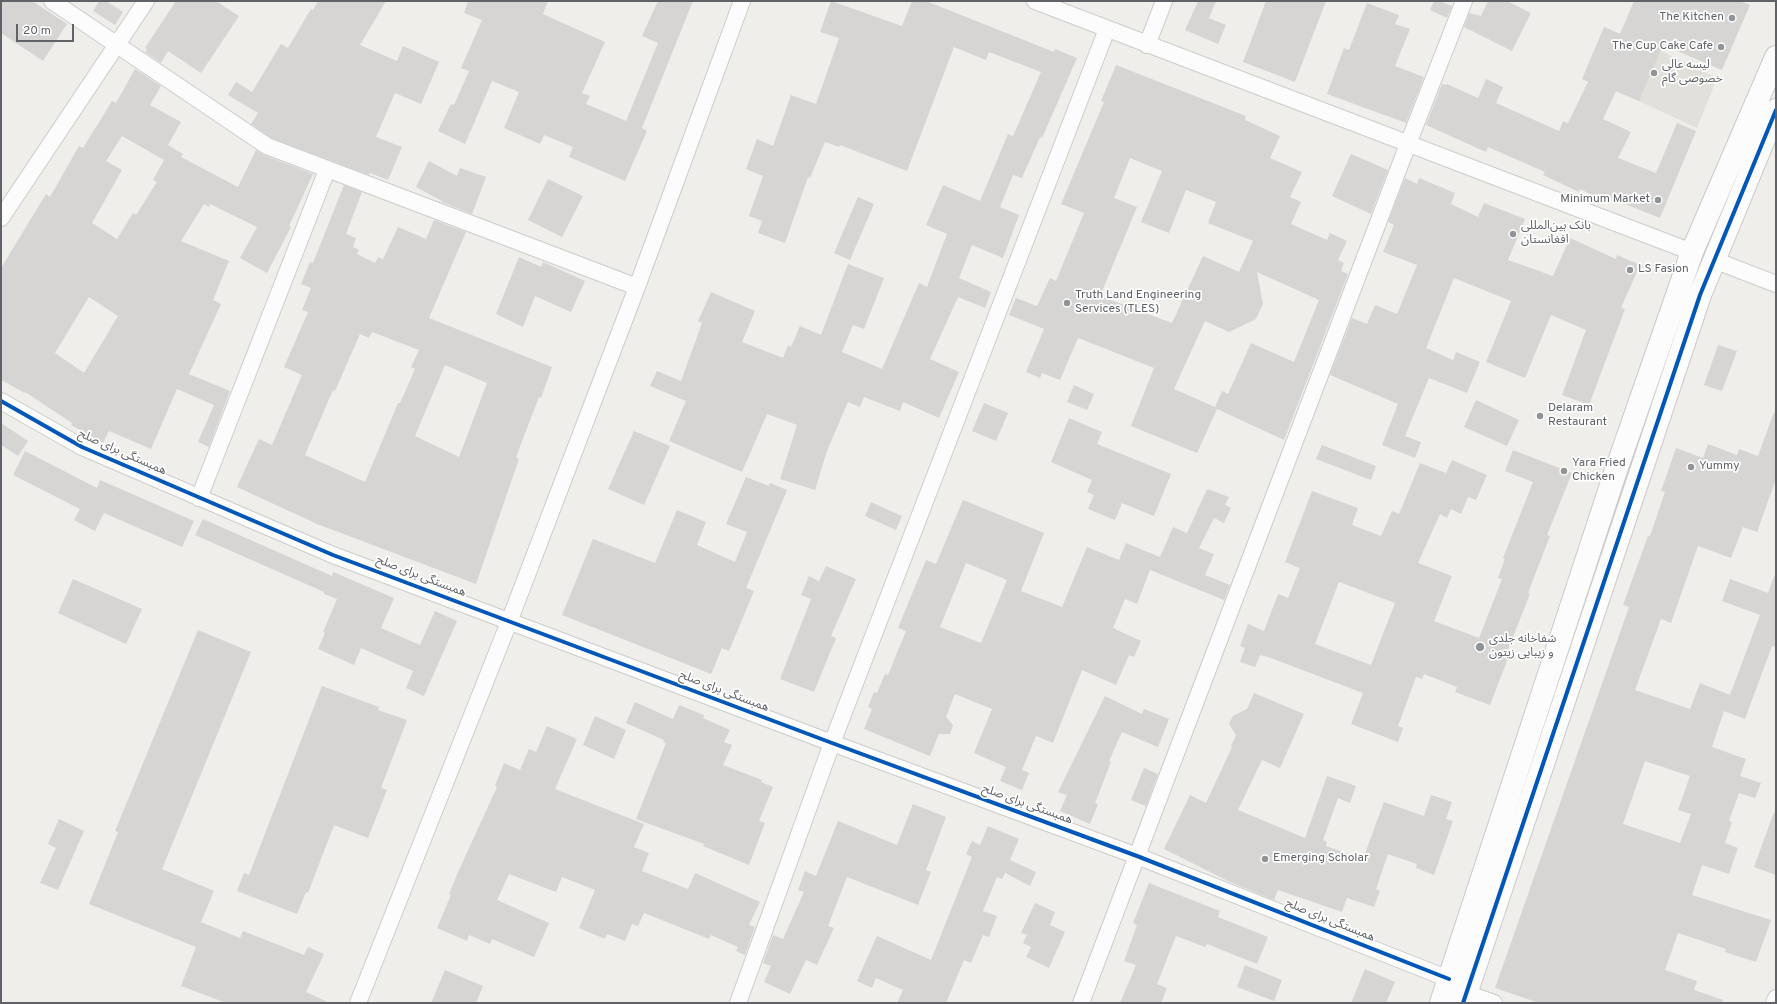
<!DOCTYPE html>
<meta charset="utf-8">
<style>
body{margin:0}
#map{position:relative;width:1777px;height:1004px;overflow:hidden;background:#efeeea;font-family:Overpass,sans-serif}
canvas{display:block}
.frame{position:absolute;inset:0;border:2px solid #5f6368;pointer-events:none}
.scale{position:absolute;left:16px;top:24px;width:58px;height:18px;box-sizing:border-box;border:2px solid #5f6368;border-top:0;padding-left:5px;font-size:12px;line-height:14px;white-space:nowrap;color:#5f6368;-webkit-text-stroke:3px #fff;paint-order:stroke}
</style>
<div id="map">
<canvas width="1777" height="1004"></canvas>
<div class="frame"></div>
<div class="scale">20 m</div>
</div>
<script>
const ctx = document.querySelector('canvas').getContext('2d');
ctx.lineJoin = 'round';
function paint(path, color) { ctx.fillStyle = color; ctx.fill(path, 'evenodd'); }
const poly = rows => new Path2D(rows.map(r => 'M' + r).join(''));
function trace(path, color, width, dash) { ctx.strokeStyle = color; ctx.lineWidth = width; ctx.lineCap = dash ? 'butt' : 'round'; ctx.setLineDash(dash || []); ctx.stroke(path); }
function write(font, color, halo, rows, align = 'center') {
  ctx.font = font + ' Overpass,"Noto Sans Arabic",sans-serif'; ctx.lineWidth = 3.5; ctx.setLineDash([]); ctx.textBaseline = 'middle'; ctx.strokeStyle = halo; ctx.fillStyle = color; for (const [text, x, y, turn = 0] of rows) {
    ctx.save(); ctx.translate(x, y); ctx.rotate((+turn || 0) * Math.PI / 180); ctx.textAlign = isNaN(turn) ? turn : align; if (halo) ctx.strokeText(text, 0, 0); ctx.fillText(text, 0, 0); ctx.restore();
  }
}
const education = poly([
 [1604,27,1661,51,1717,78,1697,128,1639,101,1595,83]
]);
const building = poly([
 [1,1,32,1,67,24,43,61,1,33],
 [99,1,106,1,123,12,115,25,93,11],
 [176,1,216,1,239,16,201,73,168,51,161,63,145,52,147,49,145,48],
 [318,1,386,1,360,45,397,61,403,46,439,62,421,104,395,93,376,137,402,147,388,180,370,173,369,175,271,138,251,124,258,113,228,95,236,82,252,92,281,44,288,48,311,9,313,10],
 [468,1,548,1,543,14,605,42,582,93,590,96,586,104,626,121,658,43,642,36,658,1,693,1,642,128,647,131,625,181,569,157,573,147,544,135,540,144,504,128,519,92,492,81,465,144,438,131,451,104,454,105,469,71,461,68,482,20,464,13],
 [831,1,902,26,912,1,926,1,1054,52,1055,49,1077,58,1042,138,1040,137,1022,178,1013,175,1000,207,1019,215,1003,258,972,245,959,278,991,292,985,308,958,297,930,359,959,372,939,418,903,402,900,411,864,397,860,407,848,402,827,451,815,490,780,479,797,425,767,414,742,472,669,441,686,401,650,386,657,371,681,381,702,323,698,321,711,292,755,311,742,342,783,358,788,345,791,347,800,326,821,335,848,264,884,278,864,329,853,325,842,352,882,369,919,283,927,287,947,234,926,225,943,185,980,201,1008,134,1013,136,1041,72,989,52,986,60,954,47,907,171,840,145,839,147,825,142,810,178,808,177,785,243,758,233,762,221,749,216,763,176,746,169,757,139,773,146,791,95,816,104,839,38,820,32],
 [1198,1,1216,1,1209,18,1226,25,1218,44,1185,30],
 [1266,1,1326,1,1295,82,1243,62],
 [1434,1,1439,1,1452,6,1447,18,1430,10],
 [1488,1,1507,1,1531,13,1512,51,1464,27,1469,13,1481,16],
 [1634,1,1739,1,1750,5,1722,70,1663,45,1639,101,1616,91,1603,119,1631,132,1618,158,1656,173,1677,123,1696,131,1660,218,1600,194,1598,198,1580,189,1579,192,1543,175,1545,172,1488,147,1486,152,1426,125,1442,84,1446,85,1447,84,1478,98,1486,79,1503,87,1496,103,1559,131,1563,121,1568,123,1588,82,1582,79,1604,27,1620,34],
 [1367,3,1399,15,1395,24,1410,29,1395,66,1424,77,1406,123,1327,94,1344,48,1349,50],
 [1116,65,1246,116,1245,120,1280,136,1270,158,1302,172,1290,197,1301,202,1291,224,1327,240,1330,233,1347,241,1338,260,1344,263,1341,271,1348,274,1284,440,1217,409,1197,453,1131,426,1154,368,1078,338,1060,380,1042,373,1040,378,1026,372,1044,329,1009,315,1016,298,1037,306,1050,278,1056,281,1084,213,1061,204,1104,102,1101,101],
 [1130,158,1162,171,1141,222,1169,233,1186,190,1216,202,1208,223,1253,241,1239,272,1203,256,1172,323,1100,296,1137,207,1114,198],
 [1257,272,1319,300,1294,362,1251,343,1228,394,1222,391,1215,407,1174,389,1205,321,1229,332,1256,319,1263,304],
 [135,69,161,86,150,105,181,122,168,145,183,154,181,157,238,187,256,150,264,155,313,174,289,226,291,227,267,273,240,258,257,227,210,204,209,207,204,204,181,241,229,261,213,300,221,304,189,374,230,391,209,447,198,442,214,405,177,389,151,449,109,431,103,443,71,425,72,423,25,392,25,393,1,380,1,268,46,194,50,197,79,146,83,148,112,101,116,103],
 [122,136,164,160,153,180,157,182,136,215,133,213,117,239,92,223,122,170,106,161],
 [89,297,118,316,84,373,55,353],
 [1351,154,1388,170,1371,214,1332,196],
 [429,161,457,176,460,168,486,177,472,214,442,202,442,201,416,187],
 [1405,178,1417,184,1419,178,1455,193,1451,204,1478,217,1484,203,1525,219,1508,260,1553,276,1570,238,1616,259,1617,255,1640,265,1621,308,1625,309,1589,405,1562,395,1586,330,1551,315,1525,378,1486,362,1511,301,1454,278,1426,348,1453,360,1456,352,1480,362,1467,393,1429,378,1405,436,1421,442,1415,458,1382,445,1398,404,1330,375,1352,318,1367,324,1375,305,1397,314,1417,265,1383,252,1394,225,1388,222],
 [548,179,583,196,562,237,528,220],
 [344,185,362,192,346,234,356,238,353,247,359,250,357,254,375,263,378,257,383,259,398,227,426,239,434,220,466,232,429,318,552,367,541,398,539,397,516,457,519,459,476,584,317,524,237,487,259,439,272,445,302,375,284,367,308,312,302,310,311,288,301,284,310,262,313,263],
 [372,332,419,350,411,367,415,369,400,403,398,403,365,482,305,455,333,390,335,391,360,334,369,338],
 [445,365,487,383,459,457,415,436],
 [858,197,874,204,850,260,834,253],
 [519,257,541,267,543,262,585,281,571,312,535,296,523,327,496,314],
 [1718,345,1737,351,1722,391,1704,385],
 [1074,385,1094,394,1087,410,1067,402],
 [1476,400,1519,420,1507,446,1464,427],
 [984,403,1008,413,996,441,972,431],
 [1774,412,1776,413,1776,479,1757,532,1743,527,1731,558,1698,546,1671,623,1661,619,1635,690,1690,709,1700,683,1730,695,1760,615,1722,601,1730,579,1768,593,1774,576,1776,577,1776,647,1772,646,1745,719,1724,711,1712,747,1746,759,1740,776,1761,783,1755,798,1739,793,1729,821,1732,822,1725,843,1738,848,1729,874,1702,865,1692,895,1771,920,1756,962,1725,952,1726,949,1678,933,1665,970,1697,981,1694,990,1723,1000,1722,1003,1539,1003,1495,988,1629,607,1623,605,1648,536,1650,536,1665,492,1661,491,1676,448,1703,458,1708,444,1737,455,1739,449,1758,456],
 [1645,761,1690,776,1678,810,1691,814,1680,843,1623,824],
 [1069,418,1102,432,1097,444,1171,474,1154,516,1122,503,1115,520,1088,509,1094,495,1087,492,1092,480,1051,462],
 [1,423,28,441,18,456,1,445],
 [634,431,670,446,644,505,608,489],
 [1322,445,1376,466,1371,480,1316,459],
 [1513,450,1572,473,1547,535,1550,536,1528,593,1530,594,1507,652,1510,653,1490,705,1455,692,1457,687,1424,674,1422,679,1416,677,1398,726,1403,728,1398,742,1351,724,1363,693,1268,657,1260,655,1255,667,1240,662,1245,648,1240,646,1248,624,1264,631,1278,594,1288,598,1300,568,1285,562,1312,491,1358,508,1352,525,1381,536,1392,511,1399,514,1420,463,1446,473,1452,460,1487,475,1476,500,1468,497,1461,514,1451,509,1447,518,1440,514,1418,563,1452,576,1434,621,1479,638,1502,579,1498,578,1505,559,1503,558,1533,482,1505,471],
 [1339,582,1395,603,1371,665,1315,644],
 [25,451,97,488,100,480,194,521,182,547,104,513,95,531,74,520,80,509,13,475],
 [746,477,769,486,770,483,787,490,746,588,754,591,729,651,722,648,711,674,562,615,593,539,655,563,677,510,706,522,697,545,735,562,747,532,726,524],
 [1207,489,1229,497,1225,505,1231,508,1224,523,1214,518,1199,548,1214,554,1205,575,1230,585,1224,600,1150,570,1137,604,1125,599,1113,628,1141,641,1134,657,1129,655,1116,685,1082,670,1053,743,1036,736,1022,770,1029,773,1022,790,1000,781,1006,767,974,753,992,709,955,694,946,717,953,725,950,734,939,734,930,756,864,729,872,709,868,707,874,692,877,693,885,674,888,675,906,631,898,628,926,560,936,564,963,500,1044,533,1021,591,1062,607,1087,547,1119,560,1126,543,1160,557,1173,527,1187,533],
 [966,563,1007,580,981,643,940,627],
 [871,502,902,516,896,530,865,516],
 [203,519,332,576,333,572,394,598,381,628,420,645,435,611,457,621,424,696,406,688,413,671,361,648,354,665,318,649,325,633,323,632,337,599,324,594,324,592,195,535],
 [826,566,856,579,831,636,836,638,814,692,780,679,811,599,801,595,809,576,819,581],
 [73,579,142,609,126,644,58,613],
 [198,630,251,652,162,869,214,891,201,922,240,938,243,931,304,955,308,947,324,954,306,992,330,1003,226,1003,181,986,196,947,89,904,118,832,115,831],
 [322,686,379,707,378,710,407,720,381,788,387,790,368,838,334,825,308,893,306,892,297,914,237,891,244,873,249,875],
 [1254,693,1304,714,1280,768,1262,760,1238,810,1305,838,1327,776,1356,786,1350,803,1338,798,1323,840,1327,842,1326,846,1363,859,1384,802,1424,816,1431,795,1452,802,1446,819,1453,821,1434,875,1416,868,1417,864,1388,854,1376,889,1380,891,1374,907,1347,898,1342,912,1278,890,1274,900,1230,882,1164,849,1190,795,1206,803,1232,747,1231,746,1236,735,1229,724,1233,716,1247,709],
 [1105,696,1142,714,1144,709,1169,719,1158,747,1122,732,1109,761,1111,762,1095,803,1098,804,1090,824,1060,811,1067,795,1058,792],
 [635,702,673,719,679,705,704,715,703,718,730,730,724,742,732,745,723,765,762,780,761,782,773,787,759,821,765,823,749,865,703,846,704,844,636,819,666,743,663,742,664,740,626,723],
 [595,716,626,730,614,759,583,745],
 [547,726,577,739,555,789,644,824,634,847,649,853,642,871,688,889,695,873,760,902,749,925,755,927,745,955,736,951,738,947,711,935,709,939,644,913,638,926,632,924,625,941,607,934,605,939,579,928,595,890,562,877,556,892,509,874,497,900,549,923,534,957,492,939,490,944,469,935,467,941,437,928,451,895,449,894,459,870,497,787,495,786,504,763,520,770,529,749,536,752],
 [1144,768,1158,774,1146,806,1131,800],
 [913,804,946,817,926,870,931,872,918,905,847,877,828,926,834,928,817,965,806,960,790,994,764,982,771,966,763,963,773,935,783,939,804,892,798,890,805,871,816,876,838,821,897,845],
 [1774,812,1776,812,1776,875,1754,867],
 [59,819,84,831,58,890,40,883,56,848,48,844],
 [988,826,1019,839,1010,860,1036,872,1030,886,1005,873,1002,879,997,877,983,911,997,916,989,937,983,935,971,963,964,960,946,1003,897,1003,903,990,876,978,872,988,857,981,877,936,931,960,972,857,966,854,972,841,980,845],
 [1149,883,1220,911,1218,917,1268,937,1257,964,1207,944,1205,947,1176,936,1157,984,1167,988,1161,1003,1120,1003,1136,965,1124,961,1137,925,1133,923],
 [1035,903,1055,912,1050,925,1065,932,1049,968,1026,957,1031,947,1023,943,1027,935,1021,933],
 [1245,965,1282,980,1274,1001,1237,987],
 [1365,969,1395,982,1386,1003,1351,1003],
 [445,970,483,986,476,1003,431,1003]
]);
const minor = poly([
 [52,1,267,146,637,287],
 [1035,1,1692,252],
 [1147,45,1164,1],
 [1,218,146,1],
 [1714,260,1776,284],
 [1,401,82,447,333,555,832,743,1137,856,1449,979],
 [199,498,327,170],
 [1466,993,1494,1003],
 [358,1003,509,622,637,287,742,1],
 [738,1003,832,743,1107,29],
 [1081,1003,1408,144,1464,1],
 [1774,1003,1776,998]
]);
const secondary = poly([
 [1441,1003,1614,476,1692,252,1776,57],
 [1463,1003,1700,295,1776,110]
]);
const cycleway = poly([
 [1,401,82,447,333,555,832,743,1137,856,1449,979],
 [1463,1003,1700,295,1776,110]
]);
const markers = [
 [1732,18,4,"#919496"],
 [1721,47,4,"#919496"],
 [1654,73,4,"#919496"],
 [1658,200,4,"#919496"],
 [1513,234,4,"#919496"],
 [1630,270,4,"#919496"],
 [1067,303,4,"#919496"],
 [1540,416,4,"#919496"],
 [1691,467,4,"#919496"],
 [1564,471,4,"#919496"],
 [1480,647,5,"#919496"],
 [1265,859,4,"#919496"]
];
const poiNames = [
 ["The Kitchen",1724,18,"right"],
 ["The Cup Cake Cafe",1713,47,"right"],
 ["لیسه عالی",1662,66],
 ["خصوصی گام",1662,80],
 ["Minimum Market",1650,200,"right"],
 ["بانک بین‌المللی",1521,227],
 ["افغانستان",1521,241],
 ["LS Fasion",1638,270],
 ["Truth Land Engineering",1075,296],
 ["Services (TLES)",1075,310],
 ["Delaram",1548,409],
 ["Restaurant",1548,423],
 ["Yara Fried",1572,464],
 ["Chicken",1572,478],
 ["Yummy",1699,467],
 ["شفاخانه جلدی",1489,640],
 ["و زیبایی زیتون",1489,654],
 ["Emerging Scholar",1273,859]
];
const streetNames = [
 ["همبستگی برای صلح",122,453,24],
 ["همبستگی برای صلح",421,577,21],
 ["همبستگی برای صلح",724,692,21],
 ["همبستگی برای صلح",1027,805,20],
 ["همبستگی برای صلح",1330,921,22]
];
paint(education, '#e2e0da');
paint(building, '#d6d5d3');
trace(minor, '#cbcccc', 18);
trace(secondary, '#cacacb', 24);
trace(minor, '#fdfcfc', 16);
trace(secondary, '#fdfcfc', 22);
trace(cycleway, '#0057b8', 4);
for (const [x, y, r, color] of markers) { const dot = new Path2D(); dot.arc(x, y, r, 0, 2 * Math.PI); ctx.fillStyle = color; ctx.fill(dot); trace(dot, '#fff', 1.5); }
write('12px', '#5f6368', '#fff', poiNames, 'left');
write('12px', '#5f6368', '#fff', streetNames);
</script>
